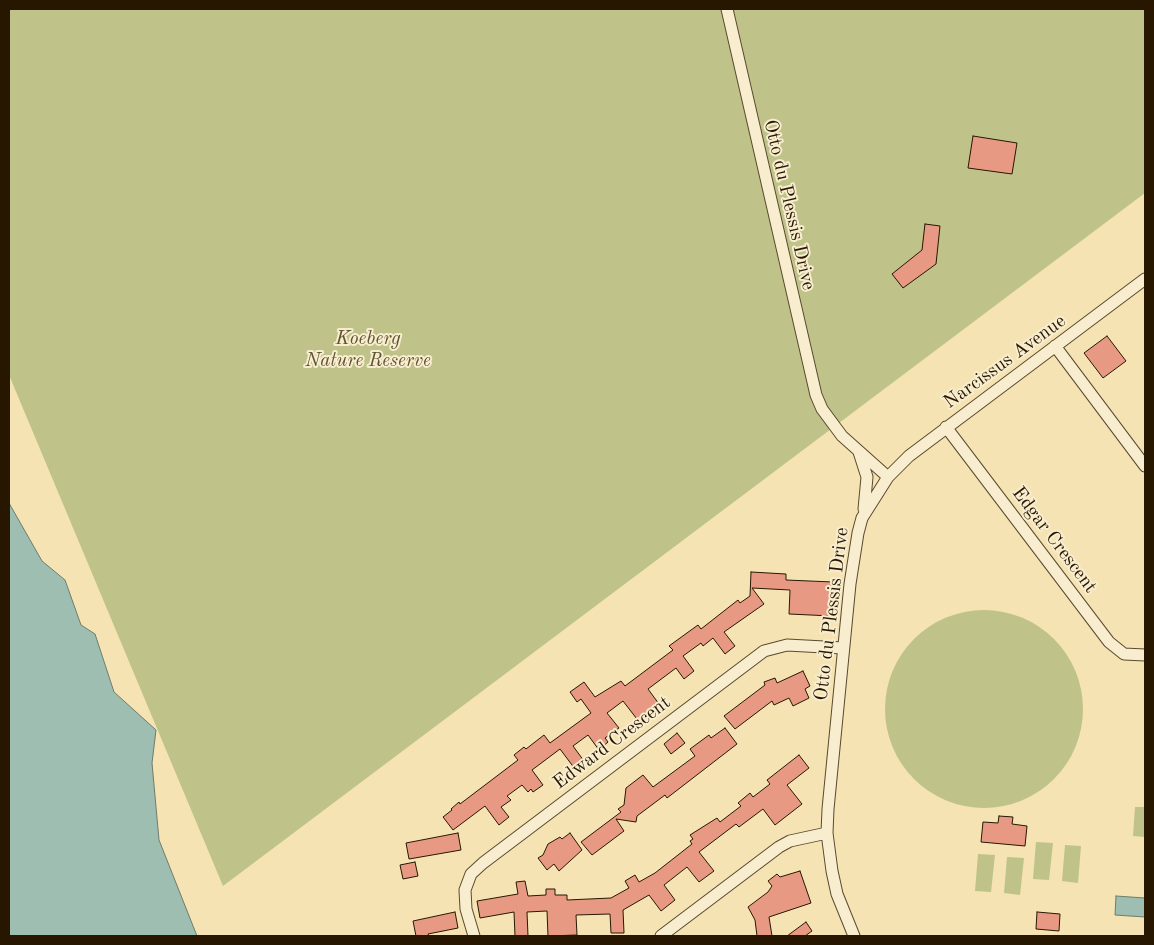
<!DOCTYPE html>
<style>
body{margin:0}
#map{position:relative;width:1154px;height:945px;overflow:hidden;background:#f5e3b3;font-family:"Old Standard TT",serif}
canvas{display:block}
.frame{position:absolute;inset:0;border:10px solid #271701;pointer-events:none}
</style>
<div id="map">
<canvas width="1154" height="945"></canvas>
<div class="frame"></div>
</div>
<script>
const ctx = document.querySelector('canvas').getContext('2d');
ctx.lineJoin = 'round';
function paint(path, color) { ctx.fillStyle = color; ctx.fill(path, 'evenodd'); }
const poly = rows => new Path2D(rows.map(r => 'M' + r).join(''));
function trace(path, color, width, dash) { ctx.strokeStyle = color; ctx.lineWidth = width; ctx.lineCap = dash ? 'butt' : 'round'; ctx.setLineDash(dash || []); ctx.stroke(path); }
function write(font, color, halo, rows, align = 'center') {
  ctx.font = font + ' "Old Standard TT",serif'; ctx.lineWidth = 4; ctx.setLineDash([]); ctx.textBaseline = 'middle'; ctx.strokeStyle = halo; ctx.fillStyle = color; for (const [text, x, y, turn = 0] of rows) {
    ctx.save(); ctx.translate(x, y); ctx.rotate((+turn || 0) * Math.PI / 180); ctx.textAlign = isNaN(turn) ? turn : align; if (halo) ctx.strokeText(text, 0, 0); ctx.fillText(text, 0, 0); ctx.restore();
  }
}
const green = poly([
 [9,9,1145,9,1145,193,223,886,9,375],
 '885 709a99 99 0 1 1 198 0a99 99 0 1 1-198 0Z',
 [1135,807,1145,807,1145,837,1133,836],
 [1036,842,1053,843,1049,880,1033,879],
 [1065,845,1081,846,1078,883,1062,881],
 [978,854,995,855,991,892,975,891],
 [1007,857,1024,858,1020,895,1004,893]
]);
const water = poly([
 [9,503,42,561,65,580,81,625,95,634,114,692,156,730,152,763,159,840,197,936,9,936,9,503],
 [1116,896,1145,898,1145,917,1115,915,1116,896]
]);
const building = poly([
 [973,136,1017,143,1012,174,968,168,973,136],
 [925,224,940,226,936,264,903,288,892,274,922,250,925,224],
 [1107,336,1126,361,1103,378,1084,353,1107,336],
 [751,572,786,574,786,580,833,582,832,616,789,614,790,590,752,588,764,604,724,632,735,646,725,654,713,638,703,646,701,643,683,656,694,671,684,679,676,668,648,689,659,704,646,714,648,717,640,723,623,701,607,713,619,728,605,738,608,742,599,750,588,735,573,746,584,761,582,762,586,767,578,773,560,749,532,770,543,785,533,792,531,789,528,792,522,785,507,796,511,800,501,807,509,817,499,825,485,806,453,830,443,817,452,810,451,809,459,802,460,804,518,760,514,755,524,747,526,749,544,735,550,743,591,713,581,699,577,702,570,692,584,682,595,697,621,681,625,686,673,650,669,646,698,625,701,629,738,600,740,603,750,596,751,572],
 [803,671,810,686,805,689,809,698,793,706,789,698,774,705,772,701,735,729,724,716,765,685,764,682,775,678,777,683,803,671],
 [725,728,737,744,667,798,665,795,637,816,636,822,616,819,624,831,592,855,581,842,621,812,618,809,624,805,626,788,643,775,653,787,695,756,690,749,709,735,711,738,725,728],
 [677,733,685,743,671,754,664,744,677,733],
 [799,755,809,768,787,785,802,804,775,825,763,809,739,827,736,824,699,852,714,871,699,882,687,867,664,885,675,900,661,911,649,895,623,910,624,933,611,933,610,914,576,915,577,935,548,936,547,911,527,912,528,936,515,936,514,912,480,918,477,901,518,894,516,882,525,881,528,896,546,895,546,889,555,889,555,895,567,895,567,900,611,898,629,888,625,881,635,875,639,882,655,873,692,844,690,841,693,839,690,835,717,818,720,822,741,806,738,803,750,793,753,797,770,784,767,780,799,755],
 [999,816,1013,817,1012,824,1027,826,1025,846,981,842,983,822,998,823,999,816],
 [458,833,461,850,409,859,406,843,458,833],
 [570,833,582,850,559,871,554,864,547,870,538,858,543,855,548,844,560,837,562,839,570,833],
 [415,862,418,876,403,879,400,865,415,862],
 [800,871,811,903,769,917,772,936,757,936,755,920,748,907,768,892,772,886,768,881,777,874,780,877,800,871],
 [455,912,458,928,428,934,429,936,416,936,413,921,455,912],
 [1037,912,1060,914,1059,931,1036,929,1037,912],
 [806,922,812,931,805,936,787,936,806,922]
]);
const street = poly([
 [727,9,816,395,822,409,842,436,888,477],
 [1055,346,1145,466],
 [946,427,1109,642,1124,654,1145,655],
 [859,452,867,477,864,509],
 [474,936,466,909,465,890,471,874,483,863,764,651,787,645,843,648],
 [661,936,779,847,790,841,827,833],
 [854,936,837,894,832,871,827,833,828,809,850,584,858,533,862,518,888,477,909,456,1145,279]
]);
const streetNames = [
 ["Otto du Plessis Drive",789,205,77],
 ["Narcissus Avenue",1005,362,-36],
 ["Edgar Crescent",1054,540,53],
 ["Otto du Plessis Drive",832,614,-83],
 ["Edward Crescent",612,743,-37]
];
const parkNames = [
 ["Koeberg",368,339],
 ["Nature Reserve",368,361]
];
paint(green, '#bfc38a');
paint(water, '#9dbeb1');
trace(water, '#6e7b6b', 1);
paint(building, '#e89984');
trace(building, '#271701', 1);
trace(street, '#5a4a2e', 13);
trace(street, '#f8edce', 11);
write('19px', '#271701', '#f8edce', streetNames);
write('italic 19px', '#5c5331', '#f8edce', parkNames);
</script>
